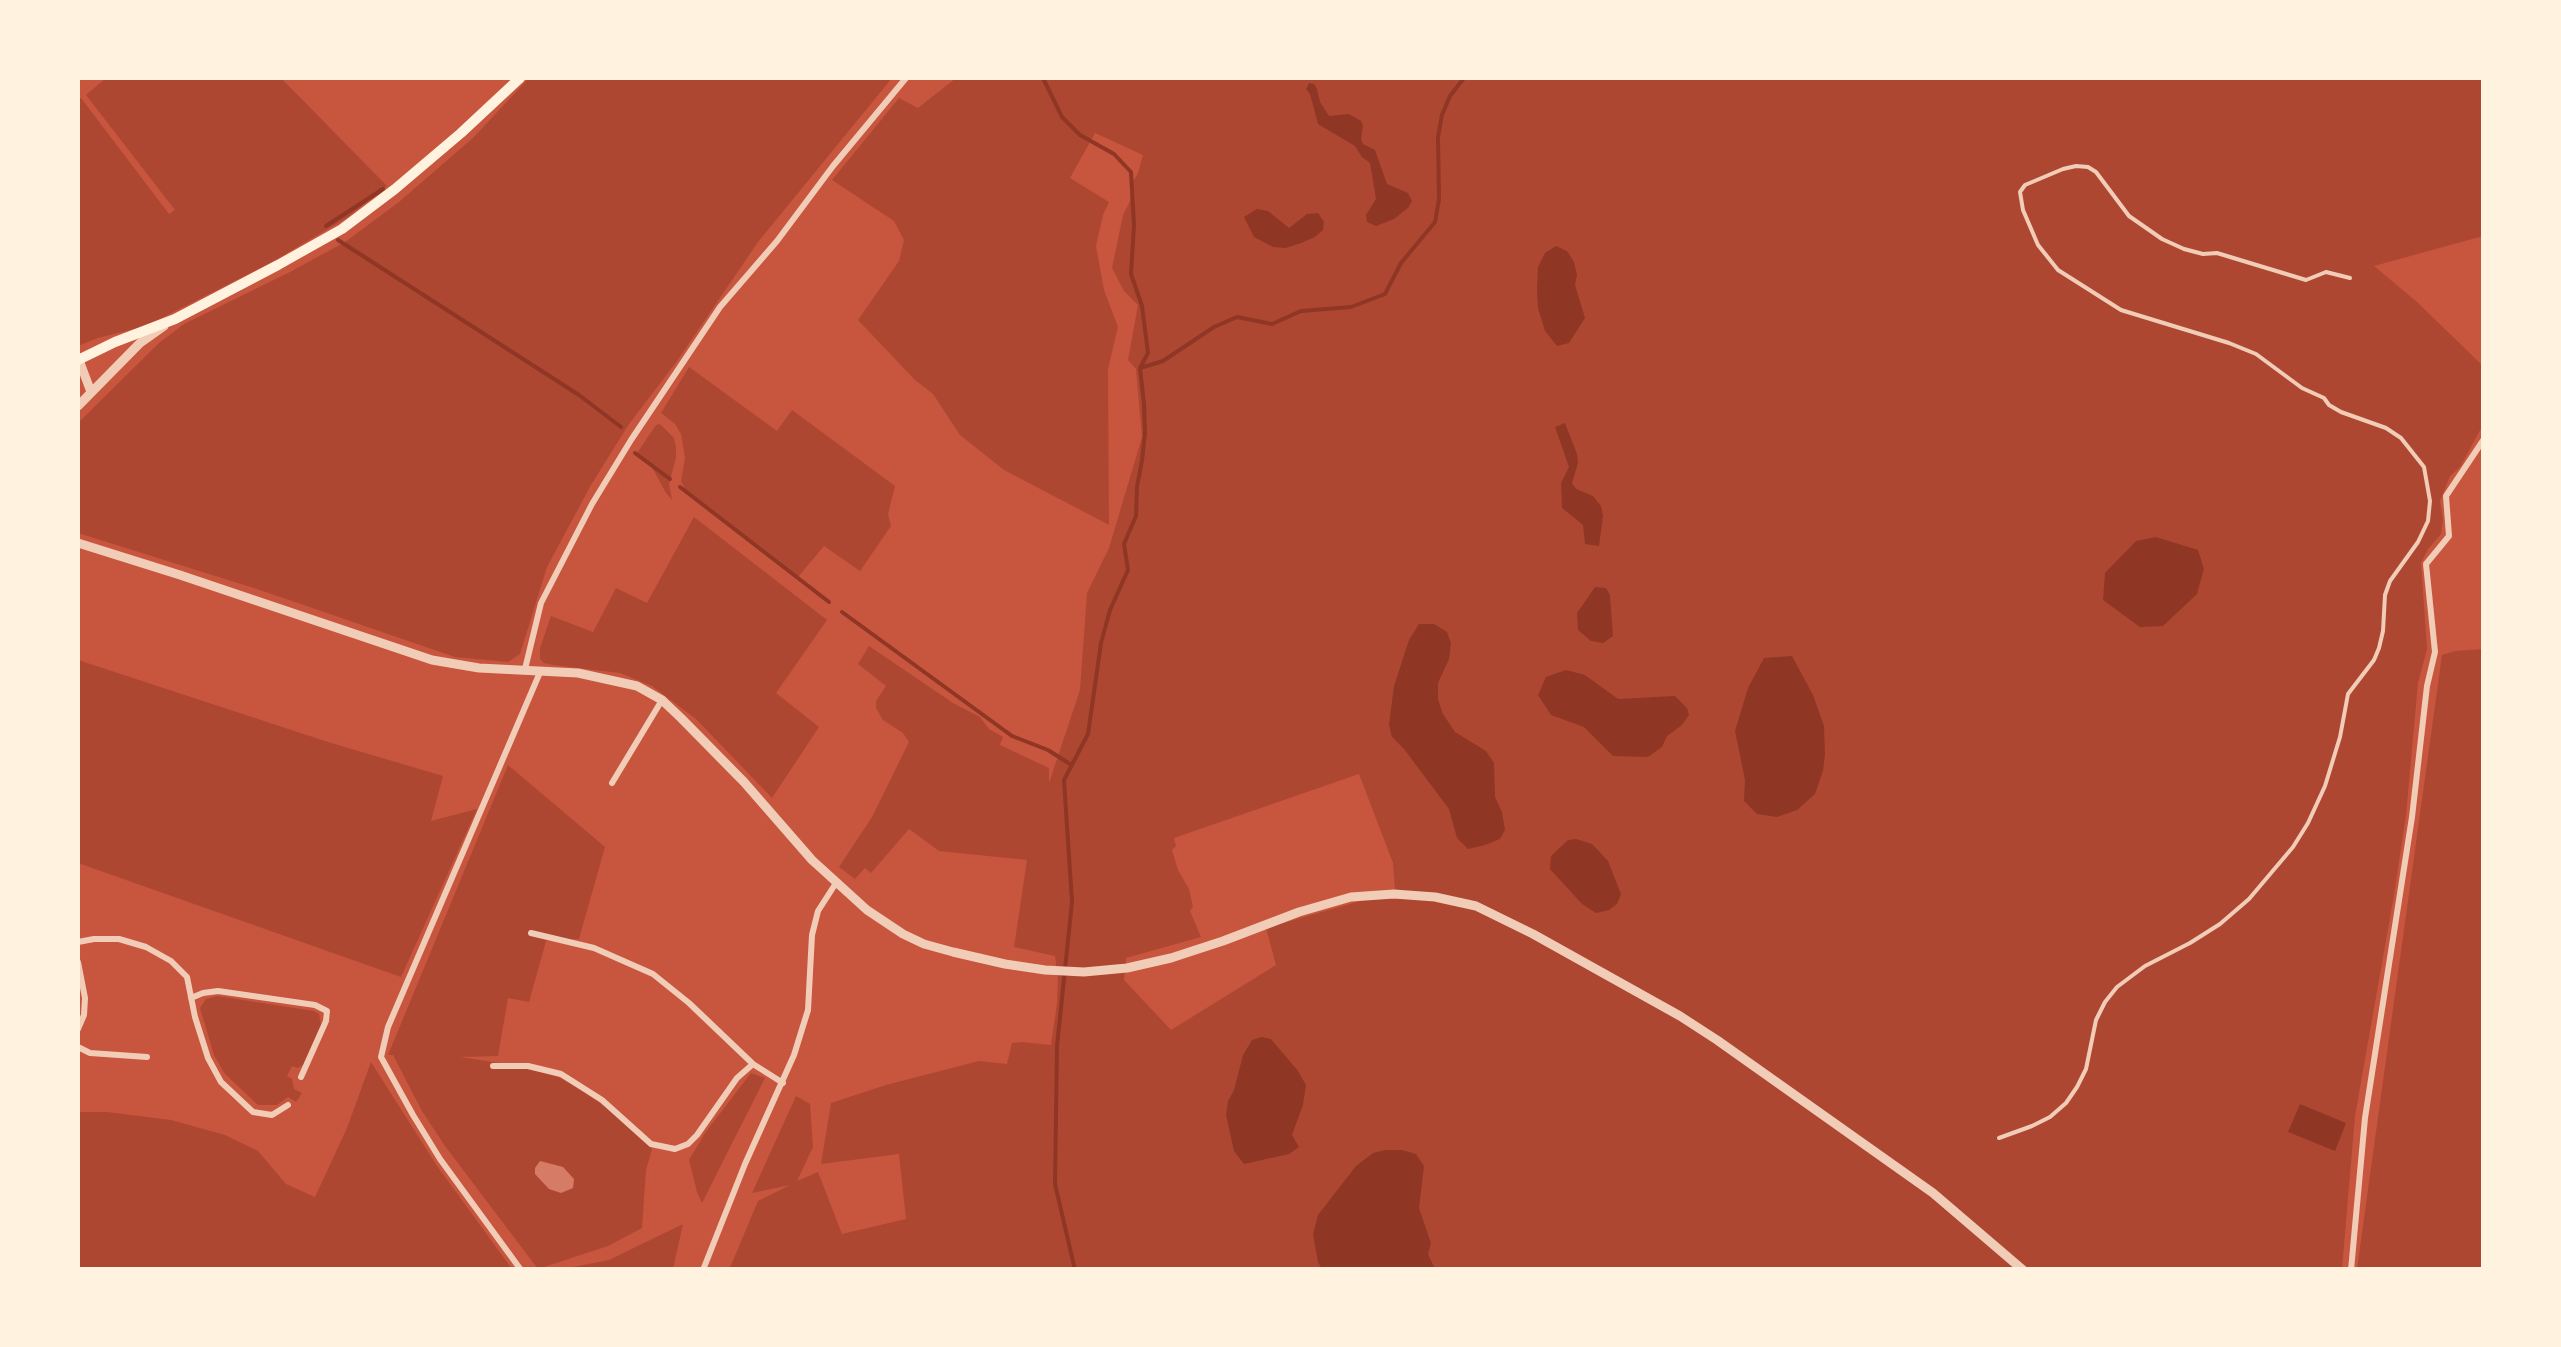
<!DOCTYPE html>
<style>
body{margin:0}
#map{position:relative;width:2561px;height:1347px;overflow:hidden;background:#c8553d;font-family:"Roboto Condensed",sans-serif}
canvas{display:block}
.frame{position:absolute;inset:0;border:80px solid #fff3e0;pointer-events:none}
</style>
<div id="map">
<canvas width="2561" height="1347"></canvas>
<div class="frame"></div>
</div>
<script>
const ctx = document.querySelector('canvas').getContext('2d');
ctx.lineJoin = 'round';
function paint(path, color) { ctx.fillStyle = color; ctx.fill(path, 'evenodd'); }
const poly = rows => new Path2D(rows.map(r => 'M' + r).join(''));
function trace(path, color, width, dash) { ctx.strokeStyle = color; ctx.lineWidth = width; ctx.lineCap = dash ? 'butt' : 'round'; ctx.setLineDash(dash || []); ctx.stroke(path); }
const green = poly([
 [106,78,281,78,387,186,348,217,272,262,146,326,98,338,78,346,78,99,81,98,169,214,175,210,86,95],
 [529,78,892,78,758,242,677,361,629,424,591,485,547,567,520,654,508,662,455,657,257,589,78,533,78,423,159,343,184,324,290,272,345,242,399,202,474,137],
 [956,78,2483,78,2483,236,2374,266,2417,302,2483,366,2484,423,2460,467,2450,476,2440,501,2443,520,2441,534,2428,549,2421,563,2427,649,2418,683,2406,815,2394,895,2355,1116,2342,1269,729,1270,758,1201,790,1185,752,1193,796,1096,810,1104,813,1147,797,1181,818,1172,842,1234,906,1219,899,1154,821,1164,831,1103,886,1085,979,1061,1007,1064,1012,1043,1022,1042,1051,1045,1057,1004,1058,978,1055,956,1014,947,1027,860,939,851,909,829,871,873,865,868,855,879,839,867,872,817,909,742,903,733,883,720,876,708,876,701,886,686,858,664,869,646,953,703,980,717,989,729,1003,737,1000,745,1049,768,1049,783,1080,690,1087,593,1109,548,1142,437,1136,369,1128,360,1138,305,1124,291,1112,268,1123,215,1130,201,1132,183,1138,173,1143,155,1095,133,1070,178,1109,202,1103,215,1096,246,1104,290,1118,327,1108,369,1109,525,1004,470,960,435,933,394,915,380,858,320,899,261,904,240,894,221,832,180,899,98,918,108],
 [1359,774,1393,863,1395,891,1266,928,1276,965,1171,1030,1124,980,1126,958,1201,937,1190,911,1193,907,1189,889,1178,870,1172,850,1176,846,1174,838],
 [689,367,777,431,792,410,895,486,888,514,891,526,860,571,824,546,798,577,685,489,681,481,685,458,681,434,675,424,661,413],
 [660,424,674,438,676,447,676,458,669,484,672,500,666,493,653,469,637,453,656,425],
 [694,517,827,620,776,693,819,727,772,798,696,719,652,686,620,673,553,665,544,663,540,659,540,648,551,616,593,632,616,588,647,603],
 [2483,649,2483,1269,2357,1269,2442,655,2455,651],
 [78,660,328,742,443,776,431,821,477,809,401,977,78,863],
 [508,765,605,847,579,939,546,941,529,1002,508,998,498,1056,460,1057,519,1066,558,1077,583,1091,629,1124,652,1149,646,1170,642,1228,608,1246,538,1269,445,1146,422,1111,393,1055,388,1055],
 [217,996,314,1011,319,1014,321,1025,304,1064,298,1068,292,1066,287,1076,292,1079,294,1089,302,1093,296,1102,288,1097,277,1105,258,1105,225,1074,214,1055,200,1008,206,999],
 [371,1062,437,1166,512,1269,78,1269,78,1112,107,1112,171,1120,225,1135,258,1151,286,1184,315,1197,347,1128],
 [751,1073,765,1078,702,1203,697,1192,689,1160,705,1133],
 [683,1224,673,1269,563,1269,609,1260]
]);
const water = poly([
 [1309,83,1314,84,1317,89,1320,102,1329,116,1349,114,1361,121,1363,126,1361,139,1363,144,1375,150,1387,184,1408,193,1412,201,1408,208,1394,219,1376,226,1367,222,1366,215,1376,199,1370,163,1362,157,1355,146,1318,124,1310,94,1306,89],
 [1257,209,1268,211,1289,228,1307,214,1318,213,1324,222,1323,230,1315,237,1301,243,1286,248,1273,247,1254,237,1244,217],
 [1556,246,1567,251,1574,262,1577,275,1575,285,1585,318,1569,343,1557,346,1545,331,1538,308,1537,290,1538,267,1545,253],
 [1565,423,1577,454,1578,463,1572,483,1576,489,1593,496,1601,506,1603,516,1599,546,1585,544,1583,525,1562,508,1561,483,1569,467,1555,427],
 [2156,537,2198,550,2204,569,2197,594,2163,626,2140,627,2103,600,2105,573,2136,541],
 [1595,587,1606,588,1610,595,1613,636,1603,643,1591,641,1578,630,1577,613],
 [1419,624,1434,624,1447,632,1451,643,1449,659,1438,683,1438,699,1443,714,1455,732,1486,751,1494,763,1495,797,1502,812,1505,830,1500,839,1485,845,1468,849,1457,838,1449,809,1404,749,1392,737,1389,725,1394,686,1409,640],
 [1792,656,1813,695,1824,726,1825,754,1823,771,1815,794,1797,810,1777,817,1757,814,1744,801,1745,780,1735,731,1748,688,1764,658],
 [1566,670,1585,675,1618,699,1675,696,1687,708,1689,715,1682,725,1667,736,1662,747,1648,757,1613,756,1584,727,1551,715,1538,695,1546,677],
 [1576,839,1592,844,1608,861,1621,894,1617,904,1609,910,1596,913,1582,904,1550,869,1551,856,1568,840],
 [1262,1037,1271,1039,1298,1071,1306,1085,1303,1105,1292,1135,1299,1147,1289,1154,1244,1164,1234,1151,1226,1115,1228,1101,1234,1090,1243,1055,1252,1040],
 [2300,1104,2346,1123,2335,1151,2288,1132],
 [1385,1150,1402,1150,1416,1154,1424,1166,1419,1208,1431,1243,1428,1254,1435,1269,1322,1269,1318,1262,1313,1234,1318,1215,1356,1166,1373,1153]
]);
const stream = poly([
 [1043,78,1062,117,1080,135,1114,154,1131,172,1134,225,1131,274,1142,306,1148,353,1140,368,1144,404,1145,433,1142,460,1137,487,1136,516,1124,544,1128,570,1110,610,1101,643,1088,734,1064,780,1072,902,1057,1046,1055,1184,1075,1270],
 [326,226,383,189],
 [338,240,579,395,621,427],
 [1140,368,1163,361,1214,327,1237,317,1272,324,1301,311,1351,307,1385,294,1401,263,1435,222,1439,199,1438,137,1442,115,1450,96,1464,78],
 [635,453,670,479],
 [680,487,829,602],
 [842,612,1012,736,1048,750,1070,764]
]);
const building = poly([
 [540,1161,563,1167,574,1179,573,1188,561,1193,549,1189,535,1174,535,1168]
]);
const service = poly([
 [1999,1138,2032,1126,2050,1117,2066,1103,2077,1087,2086,1069,2096,1020,2105,1002,2117,987,2145,966,2190,943,2220,924,2249,899,2293,847,2308,823,2325,786,2340,737,2348,694,2374,660,2379,648,2383,631,2385,595,2390,581,2418,542,2428,521,2430,501,2424,467,2401,438,2386,428,2341,412,2329,405,2324,398,2302,388,2256,354,2229,343,2121,310,2058,270,2038,245,2023,210,2020,192,2025,185,2063,169,2076,166,2088,167,2096,172,2129,216,2162,239,2184,249,2203,254,2217,253,2306,280,2326,272,2350,278]
]);
const minor = poly([
 [525,669,541,603,592,504,631,440,720,307,777,241,833,166,906,78],
 [612,783,662,700],
 [531,933,594,948,653,974,689,1003,753,1064,783,1083],
 [78,942,94,939,119,939,146,947,171,961,187,977,195,1017,208,1058,221,1082,253,1112,272,1115,288,1105],
 [78,962,85,998,84,1015,78,1029],
 [191,998,203,993,218,991,315,1005,327,1011,326,1021,301,1077],
 [78,1047,90,1053,147,1057],
 [493,1066,528,1066,561,1074,602,1100,651,1144,675,1149,688,1144,697,1135,737,1078,753,1064],
 [521,1270,440,1159,413,1115,381,1057,388,1027,541,670],
 [703,1270,745,1164,794,1055,808,1010,812,935,818,911,836,883],
 [2351,1270,2365,1118,2412,817,2427,686,2435,652,2426,564,2449,536,2446,496,2484,439]
]);
const tertiary = poly([
 [79,360,91,392],
 [78,406,140,343,164,326],
 [78,543,180,575,432,660,479,668,578,673,637,686,662,700,681,718,744,782,812,860,867,910,903,934,924,944,953,952,1005,964,1045,970,1084,972,1127,968,1171,958,1223,941,1299,912,1351,897,1394,894,1435,897,1476,906,1533,934,1680,1016,1717,1040,1933,1193,2023,1270]
]);
const secondary = poly([
 [78,360,115,342,175,319,278,265,342,229,395,189,461,133,520,78]
]);
paint(green, '#ae4732');
paint(water, '#8f3625');
trace(stream, '#8f3625', 4);
paint(building, '#d67c66');
trace(service, '#f1ccb7', 4);
trace(minor, '#f1ccb7', 6);
trace(tertiary, '#f1ccb7', 9);
trace(secondary, '#fff3e0', 10);
</script>
